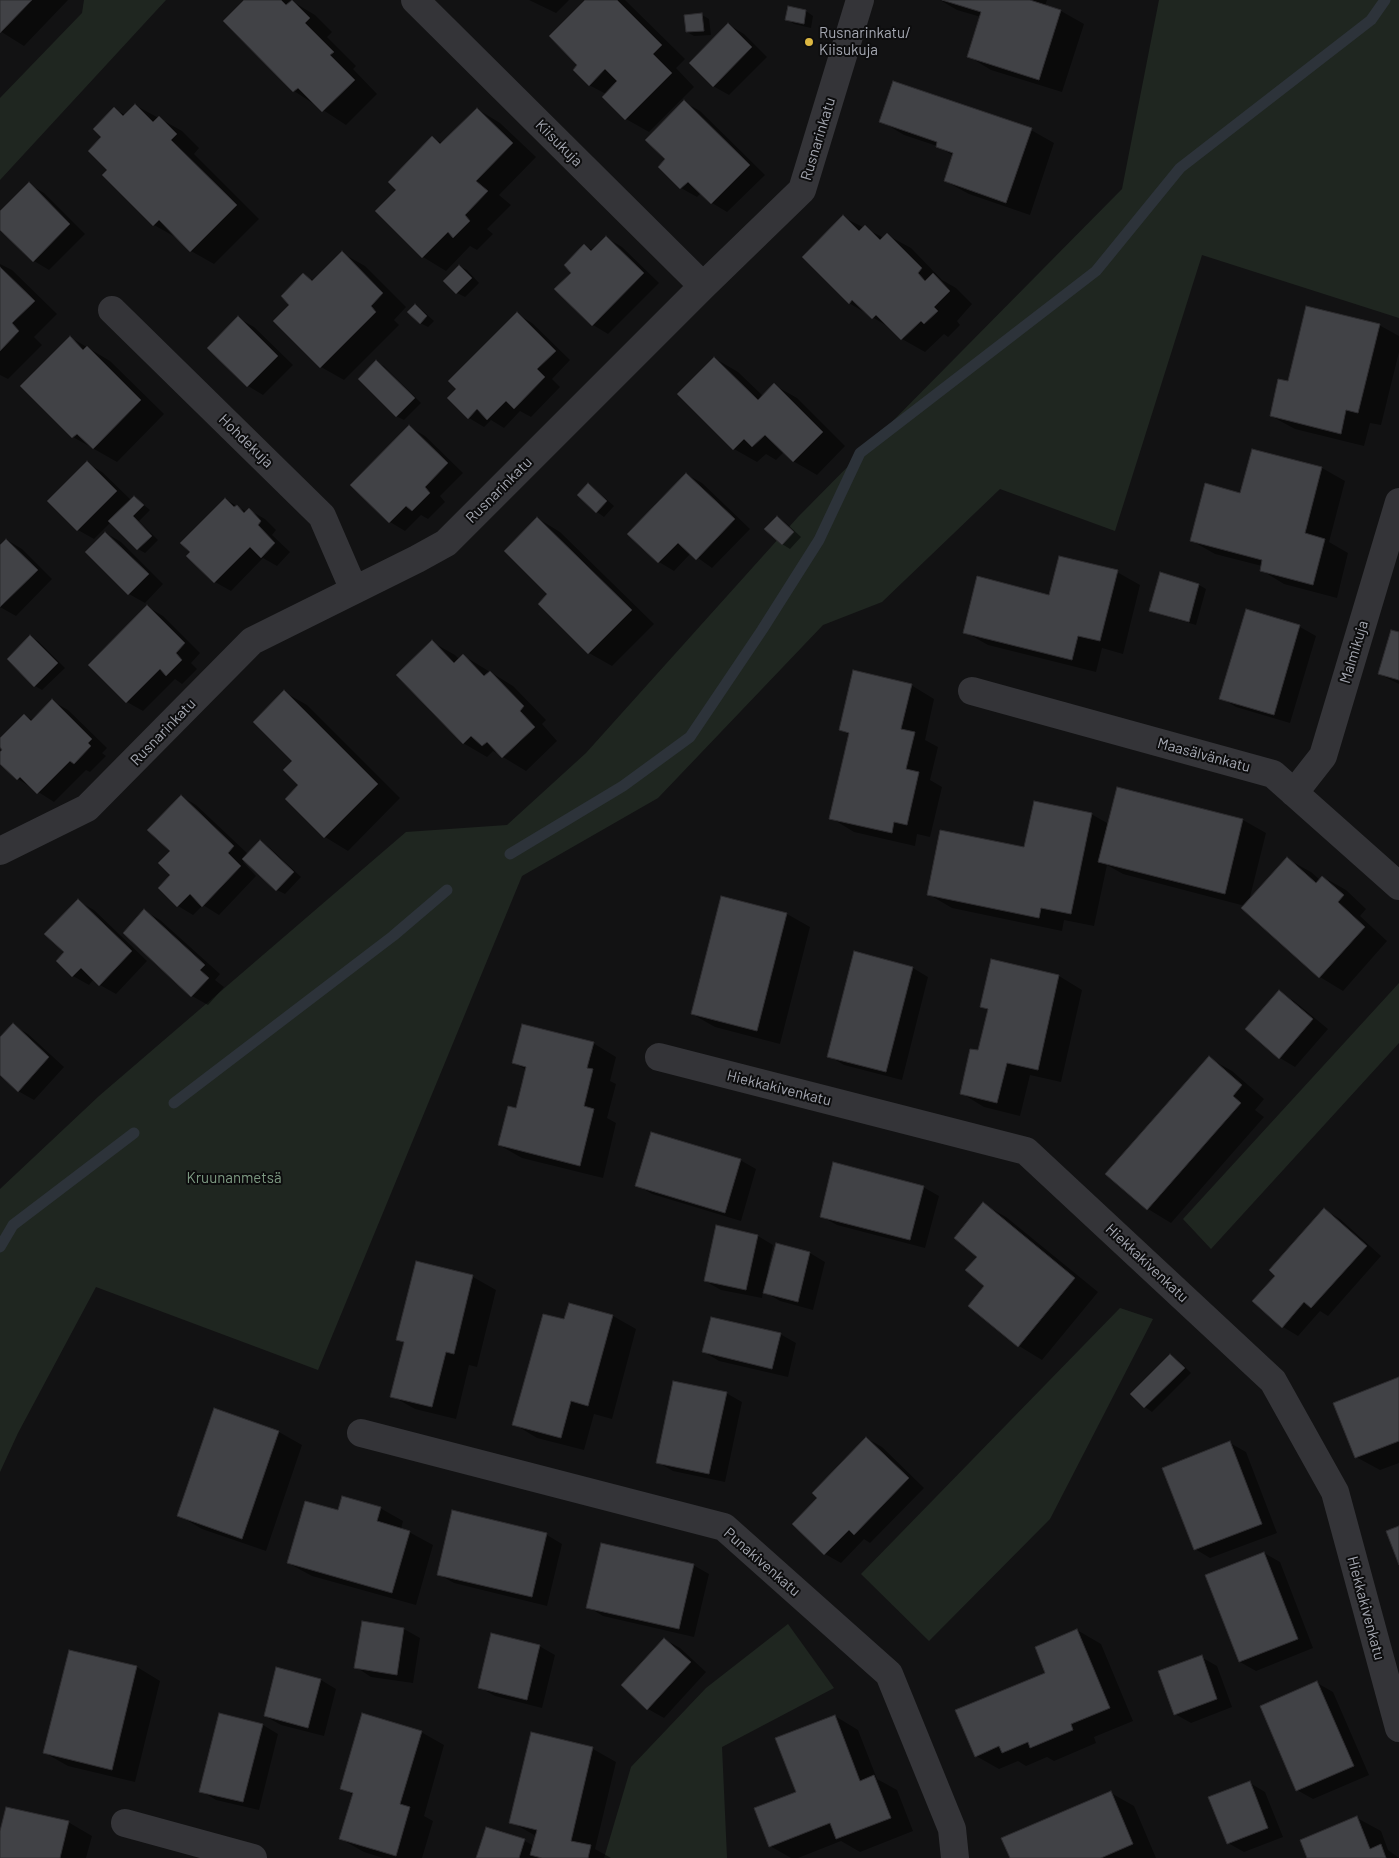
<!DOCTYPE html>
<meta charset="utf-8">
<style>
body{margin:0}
canvas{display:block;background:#121213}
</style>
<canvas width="1399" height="1858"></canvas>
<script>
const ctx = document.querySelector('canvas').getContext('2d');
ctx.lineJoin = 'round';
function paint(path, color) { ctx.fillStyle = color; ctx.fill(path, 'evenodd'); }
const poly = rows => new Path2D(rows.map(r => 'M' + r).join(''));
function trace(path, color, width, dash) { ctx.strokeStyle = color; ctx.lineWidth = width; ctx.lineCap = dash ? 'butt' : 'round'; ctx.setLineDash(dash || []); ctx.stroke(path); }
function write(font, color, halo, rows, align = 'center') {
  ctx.font = font + ' Barlow,sans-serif'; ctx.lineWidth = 4; ctx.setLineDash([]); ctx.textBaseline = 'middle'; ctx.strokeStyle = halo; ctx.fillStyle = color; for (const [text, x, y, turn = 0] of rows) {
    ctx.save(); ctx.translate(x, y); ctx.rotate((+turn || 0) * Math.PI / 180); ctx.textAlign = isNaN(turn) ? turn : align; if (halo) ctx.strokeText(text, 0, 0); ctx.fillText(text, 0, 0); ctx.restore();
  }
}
const green = poly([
 [84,0,166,0,0,180,0,98,82,13],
 [1159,0,1399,0,1399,318,1202,255,1115,531,1000,489,882,602,823,625,658,798,522,876,318,1370,96,1287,18,1433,0,1472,0,1189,99,1096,406,832,507,825,586,753,798,517,1122,189],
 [1399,983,1399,1043,1211,1249,1183,1219],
 [1120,1308,1153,1319,1050,1519,929,1641,861,1574],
 [788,1624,834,1688,722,1747,727,1858,604,1858,631,1767,706,1688]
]);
const shadow = poly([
 [0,0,68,0,24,46,0,31],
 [246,0,290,0,315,15,332,32,327,37,356,66,353,69,377,94,346,125,294,91,224,21],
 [529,0,569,0,556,13],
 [587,0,625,0,685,59,676,68,694,87,649,132,626,119,604,97,606,94,589,85,579,65],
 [940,0,1047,0,1045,6,1061,11,1084,24,1062,92,991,70,968,56,981,17,957,10],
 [789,8,806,11,813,16,811,28,794,24,787,19],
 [702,15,709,19,711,35,694,36,687,32],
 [729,25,744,34,767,57,729,95,713,86],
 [684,102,700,111,765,175,727,212,712,203,701,193,697,197,681,188,660,167,667,159],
 [135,105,182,131,199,148,194,154,259,219,214,264,191,251,177,238,154,225,109,170,103,137,114,109,125,115],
 [477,109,500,123,536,157,499,195,511,205,487,229,493,234,477,250,470,246,446,271,423,257,433,138,443,144],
 [881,121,1031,130,1054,143,1030,215,969,194,945,181,954,156,937,146,904,135],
 [29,184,44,193,85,234,49,270,34,261,0,228,0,213],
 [843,217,884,238,887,235,911,248,942,280,956,288,972,304,957,321,960,325,948,337,944,334,925,352,902,339,892,329,849,303],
 [607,238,622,247,659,283,608,334,593,325,572,273,585,246,594,251],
 [342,253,365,266,406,307,394,320,399,325,344,380,321,367,275,321,291,305,304,275,314,281],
 [0,264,12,270,57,314,34,337,42,345,8,379,0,375],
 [459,266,467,270,479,283,465,297,457,293],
 [415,306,422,310,434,321,428,327,420,323],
 [517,314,532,323,570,360,552,379,560,387,531,417,520,411,504,428,491,420,484,427,469,418],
 [238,318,254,327,293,365,263,395,248,386,209,348],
 [1379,325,1399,336,1399,352,1381,425,1370,423,1364,446,1295,429,1271,416,1289,383],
 [70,337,110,361,164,414,117,462,73,437,22,386],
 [714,358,738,372,763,396,774,385,797,398,845,446,817,475,793,461,784,452,776,460,766,454,757,462,734,449,679,394],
 [376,362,384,366,421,403,404,420,396,416],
 [410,427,425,436,463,473,440,496,445,502,428,519,421,515,405,531,390,522,352,485],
 [1253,450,1322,468,1345,481,1329,542,1348,553,1337,598,1284,584,1261,570,1262,566,1215,554,1192,541,1241,494],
 [87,463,102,472,131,500,134,497,150,510,139,521,158,540,145,553,138,549,111,522,94,539,78,530,49,501],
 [686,474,702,483,750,529,712,568,691,553,674,571,659,562],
 [588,485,595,489,614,506,604,517,597,512,578,495],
 [225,499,247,512,249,510,265,519,276,530,272,535,290,552,277,566,263,558,231,591,215,582],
 [778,517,785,522,801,537,790,549,782,544],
 [537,518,560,532,654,624,612,666,589,653,549,594],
 [106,533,121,542,163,584,145,603,129,594,87,552],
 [7,540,22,549,52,579,16,616,0,607,0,547],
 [1117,572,1140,585,1123,654,1102,648,1096,672,988,645,965,632],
 [1161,574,1199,585,1206,589,1196,625,1158,614,1150,610],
 [148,607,163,616,200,653,191,663,197,669,182,684,175,679,143,711,127,702,90,665],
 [1247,611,1300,627,1316,636,1290,723,1236,707,1221,698],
 [1399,633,1399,684,1379,674],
 [31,637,38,641,65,668,42,690,35,686],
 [432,642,455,655,460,660,464,656,513,686,546,720,542,724,557,741,526,771,493,751,487,757,463,743],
 [911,685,934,699,925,740,938,747,930,780,942,787,930,837,917,834,915,846,854,832,831,818,850,735,840,730],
 [284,692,307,705,400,798,348,851,325,837,300,785,294,761],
 [52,701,68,710,107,748,102,753,106,756,90,772,86,770,54,802,18,779,0,762,0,754,4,750,0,745,0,740,24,715,32,720],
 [1118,788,1243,820,1266,833,1249,901,1287,859,1311,872,1320,880,1323,877,1346,890,1366,909,1360,916,1387,941,1343,991,1320,977,1243,908,1245,906,1123,874,1107,865,1094,926,1064,920,1062,931,952,908,928,894,1025,849,1091,814,1109,824],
 [181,796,196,805,248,854,260,841,268,846,301,877,285,894,277,890,245,860,243,862,256,876,219,915,203,905,193,915,178,906,172,875,172,851],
 [722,897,787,914,810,927,780,1044,715,1027,692,1014],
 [78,901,94,910,147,961,116,994,100,985,94,979,89,985,73,976,65,952],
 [145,911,160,920,220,974,215,980,224,987,208,1005,192,996],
 [992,960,1059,976,1082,990,1061,1082,1030,1075,1020,1116,984,1107,961,1093,979,1052,989,1011,981,1006],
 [913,968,928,977,902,1080,844,1065,829,1056],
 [1279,992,1294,1001,1328,1029,1295,1067,1280,1058],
 [13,1025,28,1034,64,1067,34,1100,18,1091,0,1074,0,1038],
 [593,1043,616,1057,610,1081,616,1084,607,1118,616,1123,603,1178,522,1158,499,1145,517,1110,527,1070,513,1063],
 [1209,1058,1232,1071,1264,1099,1255,1110,1264,1117,1171,1223,1148,1209,1107,1174],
 [740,1160,756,1169,741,1221,652,1194,637,1185],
 [923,1187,939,1196,925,1248,837,1225,821,1216],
 [983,1204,1006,1217,1098,1292,1042,1360,1019,1346,970,1306,986,1286,978,1257],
 [1325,1210,1340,1219,1381,1256,1328,1316,1320,1311,1298,1336,1283,1327,1277,1276],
 [758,1236,773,1245,768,1269,770,1270,777,1244,810,1253,825,1262,813,1310,780,1301,763,1291,762,1298,721,1290,705,1281],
 [473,1277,496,1290,477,1367,469,1365,456,1419,415,1409,392,1396,405,1344,398,1339],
 [569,1304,613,1316,636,1329,612,1419,594,1414,584,1450,537,1438,514,1424,565,1321],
 [780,1334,796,1343,788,1377,719,1361,704,1352],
 [1170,1355,1178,1360,1191,1373,1152,1412,1145,1407,1131,1394],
 [1399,1378,1399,1463,1380,1470,1356,1457],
 [726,1393,742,1402,725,1482,673,1471,657,1462],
 [279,1432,302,1445,266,1551,202,1529,178,1515],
 [866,1438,882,1447,924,1488,870,1543,864,1539,841,1563,825,1554,794,1524,819,1498],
 [1230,1443,1246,1452,1277,1533,1210,1558,1195,1549],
 [380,1508,403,1521,401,1529,409,1532,433,1545,416,1605,312,1576,288,1563,339,1512],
 [453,1512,547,1535,562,1544,547,1606,454,1583,438,1574],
 [1264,1553,1280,1562,1313,1648,1256,1671,1240,1662],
 [693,1565,709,1574,694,1637,603,1616,588,1607],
 [363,1622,404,1629,420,1638,413,1683,371,1677,356,1667],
 [1077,1630,1101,1644,1133,1721,1094,1737,1096,1743,1054,1761,1047,1757,1026,1766,1018,1761,999,1769,976,1756,1047,1674],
 [664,1639,680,1648,706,1672,664,1718,648,1709,622,1685],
 [539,1646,555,1655,542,1708,495,1696,479,1687],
 [1201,1657,1217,1666,1232,1707,1191,1723,1175,1714],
 [137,1667,160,1681,135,1782,68,1766,45,1753],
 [321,1680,336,1689,324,1736,281,1725,265,1716],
 [1317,1683,1333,1692,1369,1775,1313,1799,1297,1790],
 [835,1716,858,1730,877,1779,897,1790,913,1831,860,1852,841,1841,798,1858,791,1858,770,1846],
 [263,1725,278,1734,259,1810,216,1800,201,1791],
 [421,1732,444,1745,424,1816,433,1821,422,1858,383,1858,364,1852,341,1839,353,1795,341,1788],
 [532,1734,593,1749,616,1762,595,1849,611,1858,477,1858,487,1829,525,1841,534,1846,536,1836,511,1822],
 [1250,1783,1265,1792,1283,1837,1244,1852,1228,1843],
 [1111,1793,1134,1806,1156,1858,1011,1858],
 [1357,1818,1381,1831,1388,1850,1399,1858,1309,1858],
 [68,1822,92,1836,86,1858,0,1858,0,1837]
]);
const stream = poly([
 [510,854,623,786,690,737,762,630,819,540,860,453,1096,271,1180,168,1371,20,1385,0],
 [174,1103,393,936,447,890],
 [0,1247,13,1225,134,1133]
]);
const building = poly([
 [0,0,32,0,0,33,0,0],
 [244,0,281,0,286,5,292,0,310,18,305,23,334,52,330,55,355,80,322,112,298,88,293,92,223,21,244,0],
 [585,0,617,0,662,45,653,54,672,73,625,120,602,97,617,81,605,69,589,86,573,70,577,65,549,36,585,0],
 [942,0,1030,0,1061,10,1039,80,967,57,981,12,942,0],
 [788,6,806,10,804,24,785,20,788,6],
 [702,13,704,31,686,32,684,15,702,13],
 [728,23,752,47,713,87,689,63,728,23],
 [893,81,1032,128,1006,203,944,181,953,153,936,147,937,142,879,122,893,81],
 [684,100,750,165,711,204,688,182,680,189,658,167,665,159,645,140,684,100],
 [135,104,153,122,159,116,177,134,171,140,237,205,190,252,159,220,153,226,102,175,107,170,88,151,101,137,93,129,114,107,123,116,135,104],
 [477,108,513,143,476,181,488,191,465,215,470,221,453,238,448,232,422,258,375,211,396,190,388,182,432,136,440,144,477,108],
 [29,182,70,224,33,262,0,230,0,211,29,182],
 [843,215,859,231,865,225,880,240,887,233,922,268,918,273,925,281,933,273,950,291,934,307,938,311,924,324,921,321,901,340,876,315,872,319,852,300,849,304,802,257,843,215],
 [606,236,644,273,592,326,554,289,571,273,564,265,584,244,591,251,606,236],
 [342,251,383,293,371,306,376,312,320,368,273,321,289,305,281,296,303,273,312,281,342,251],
 [459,265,472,278,456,294,443,281,459,265],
 [0,267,35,301,12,323,19,331,0,351,0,267],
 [415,304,427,316,420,324,407,312,415,304],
 [1306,306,1380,324,1358,413,1346,410,1341,434,1270,416,1278,379,1288,381,1306,306],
 [517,312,556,351,537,369,545,377,514,409,506,401,487,420,477,409,468,419,447,398,456,389,448,381,517,312],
 [238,316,278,356,247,387,207,348,238,316],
 [70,336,83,350,87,346,141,400,93,449,77,434,72,438,20,386,70,336],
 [714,357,758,400,774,383,823,432,793,462,765,435,752,447,744,439,733,450,677,394,714,357],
 [376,360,415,398,396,417,358,379,376,360],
 [409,425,448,463,425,487,430,493,412,511,406,506,389,523,350,485,409,425],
 [1252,449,1322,467,1305,533,1325,539,1313,585,1260,571,1262,560,1190,541,1205,483,1240,493,1252,449],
 [87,461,117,491,77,531,47,501,87,461],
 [686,473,735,519,696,560,678,543,658,563,627,534,686,473],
 [588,483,607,501,596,513,577,495,588,483],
 [134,496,144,505,133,516,152,536,137,550,108,521,134,496],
 [225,498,234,507,237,505,244,513,249,508,261,521,258,525,275,543,261,558,250,547,214,583,186,556,190,552,180,543,225,498],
 [777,516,794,532,782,545,764,529,777,516],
 [537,517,632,610,588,654,538,604,547,594,504,551,537,517],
 [105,532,149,574,128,595,85,552,105,532],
 [6,539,38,570,0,607,0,545,6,539],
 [1059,556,1118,570,1100,641,1078,636,1072,660,963,633,977,576,1049,595,1059,556],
 [1160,572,1199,584,1189,622,1149,611,1160,572],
 [147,605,185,643,176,653,182,660,166,676,160,669,126,703,88,665,147,605],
 [1246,609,1300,625,1274,715,1219,699,1246,609],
 [1391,630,1399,632,1399,680,1378,674,1391,630],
 [30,635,58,663,34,687,7,659,30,635],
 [432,640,454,663,463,654,484,676,490,671,524,706,520,711,535,727,502,758,487,742,482,746,471,736,463,744,396,675,432,640],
 [853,670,912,684,901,729,915,732,906,769,919,772,907,825,894,822,892,833,829,819,849,733,839,730,853,670],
 [284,690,378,784,324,838,285,799,298,785,283,770,292,761,253,722,284,690],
 [52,699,92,739,88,743,91,746,74,764,70,761,37,794,20,777,17,780,0,764,0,752,2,750,0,747,0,738,24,714,31,721,52,699],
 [1117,787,1243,819,1225,894,1098,862,1117,787],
 [181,795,234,846,228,853,241,866,202,907,190,894,177,907,158,888,170,875,158,863,170,851,147,830,181,795],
 [1034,801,1092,813,1071,914,1041,908,1039,918,927,895,940,830,1024,847,1034,801],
 [260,840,294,872,276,891,242,859,260,840],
 [1287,857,1316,883,1322,876,1344,895,1338,902,1365,927,1319,978,1241,908,1287,857],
 [721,896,787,913,757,1031,691,1014,721,896],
 [78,899,132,951,99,986,81,968,72,977,56,961,64,952,44,934,78,899],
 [144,909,205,965,200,970,209,978,191,997,123,933,144,909],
 [854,951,913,967,886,1072,827,1057,854,951],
 [991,959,1059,975,1038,1070,1007,1063,997,1103,960,1094,970,1049,978,1050,988,1009,980,1007,991,959],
 [1279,990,1313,1019,1279,1059,1245,1029,1279,990],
 [13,1023,49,1057,18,1092,0,1075,0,1037,13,1023],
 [522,1024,594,1042,587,1068,593,1069,584,1106,594,1109,580,1166,498,1145,508,1106,516,1108,526,1067,512,1063,522,1024],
 [1209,1056,1242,1085,1233,1096,1241,1103,1147,1210,1105,1174,1209,1056],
 [651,1132,741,1159,725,1213,635,1186,651,1132],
 [833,1162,924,1186,910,1240,820,1217,833,1162],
 [983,1202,1075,1278,1018,1347,968,1306,984,1286,965,1270,977,1257,954,1238,983,1202],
 [1324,1208,1367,1246,1311,1308,1304,1302,1282,1328,1252,1301,1275,1276,1269,1270,1324,1208],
 [716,1225,758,1235,746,1290,704,1281,716,1225],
 [776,1243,810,1252,798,1302,763,1293,776,1243],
 [416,1261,473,1275,454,1354,446,1352,432,1407,390,1397,404,1342,396,1340,416,1261],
 [569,1303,613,1315,588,1406,571,1401,561,1438,512,1425,543,1314,564,1319,569,1303],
 [711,1317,781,1333,772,1369,702,1352,711,1317],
 [1170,1354,1185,1368,1144,1408,1130,1394,1170,1354],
 [1399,1377,1399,1441,1355,1458,1333,1403,1399,1377],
 [673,1381,727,1392,709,1474,656,1463,673,1381],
 [214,1408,279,1431,242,1539,177,1516,214,1408],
 [866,1437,909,1478,854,1535,849,1530,824,1555,792,1524,817,1498,812,1493,866,1437],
 [1230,1441,1262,1524,1194,1550,1162,1468,1230,1441],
 [342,1496,381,1507,377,1521,410,1531,392,1593,287,1563,305,1501,338,1510,342,1496],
 [452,1510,547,1533,532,1597,437,1575,452,1510],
 [1399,1526,1399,1565,1386,1531,1399,1526],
 [601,1543,694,1564,679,1629,586,1608,601,1543],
 [1264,1552,1298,1639,1239,1662,1205,1575,1264,1552],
 [362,1621,404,1628,397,1675,354,1668,362,1621],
 [1077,1629,1110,1708,1071,1724,1073,1730,1030,1748,1028,1742,1002,1753,999,1746,975,1757,955,1710,1045,1673,1035,1647,1077,1629],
 [491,1633,540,1645,527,1700,478,1688,491,1633],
 [664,1638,691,1662,647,1710,621,1685,664,1638],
 [69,1650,137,1666,112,1770,43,1753,69,1650],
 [1202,1655,1217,1699,1174,1715,1158,1671,1202,1655],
 [276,1667,321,1679,308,1728,264,1716,276,1667],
 [1317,1681,1354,1766,1296,1791,1260,1706,1317,1681],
 [219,1713,263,1724,243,1802,199,1792,219,1713],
 [362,1713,422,1731,400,1804,410,1807,396,1856,339,1839,353,1793,340,1789,362,1713],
 [835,1715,860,1781,874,1775,891,1818,836,1839,830,1823,769,1847,754,1808,796,1792,775,1738,835,1715],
 [531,1732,593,1747,571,1841,591,1845,588,1858,542,1858,530,1855,537,1830,509,1823,531,1732],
 [1250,1781,1268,1828,1227,1844,1208,1797,1250,1781],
 [1111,1791,1133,1844,1101,1858,1010,1858,1001,1838,1111,1791],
 [6,1807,69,1821,60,1858,0,1858,0,1831,6,1807],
 [1357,1816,1370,1849,1381,1844,1386,1858,1307,1858,1300,1840,1357,1816],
 [486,1827,525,1839,519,1858,476,1858,486,1827]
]);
const minor = poly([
 [415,0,703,286],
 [112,310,322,516,354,590],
 [972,691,1273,774,1399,886],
 [1294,793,1323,756,1399,502],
 [0,851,87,808,252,641,417,559,446,543,703,286,802,190,860,0],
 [659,1057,1026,1151,1273,1381,1335,1492,1399,1728],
 [361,1433,724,1527,889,1674,952,1829,955,1858],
 [125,1823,253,1858]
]);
const markers = [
 [809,42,5,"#dcb742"]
];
const poiNames = [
 ["Rusnarinkatu/",819,33],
 ["Kiisukuja",819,50]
];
const streetNames = [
 ["Rusnarinkatu",818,139,-73],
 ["Kiisukuja",559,143,45],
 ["Hohdekuja",246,441,44],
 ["Rusnarinkatu",499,490,-45],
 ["Malmikuja",1354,652,-73],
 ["Rusnarinkatu",163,732,-46],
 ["Maasälvänkatu",1204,755,15],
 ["Hiekkakivenkatu",779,1088,14],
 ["Hiekkakivenkatu",1147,1263,43],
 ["Punakivenkatu",762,1562,41],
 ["Hiekkakivenkatu",1366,1608,75]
];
const parkNames = [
 ["Kruunanmetsä",234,1178]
];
paint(green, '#1f2620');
paint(shadow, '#0007');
trace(stream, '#2d333a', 11);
paint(building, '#414246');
trace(building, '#2d2c2f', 1);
trace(minor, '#343438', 28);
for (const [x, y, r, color] of markers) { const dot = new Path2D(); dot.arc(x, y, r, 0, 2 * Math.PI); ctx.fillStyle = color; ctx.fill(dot); trace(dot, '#0d0d0e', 2); }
write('15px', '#a5a8b2', '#0d0d0e', poiNames, 'left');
write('15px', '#a5a8b2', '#0d0d0e', streetNames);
write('15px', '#7e9b83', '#0d0d0e', parkNames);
</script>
